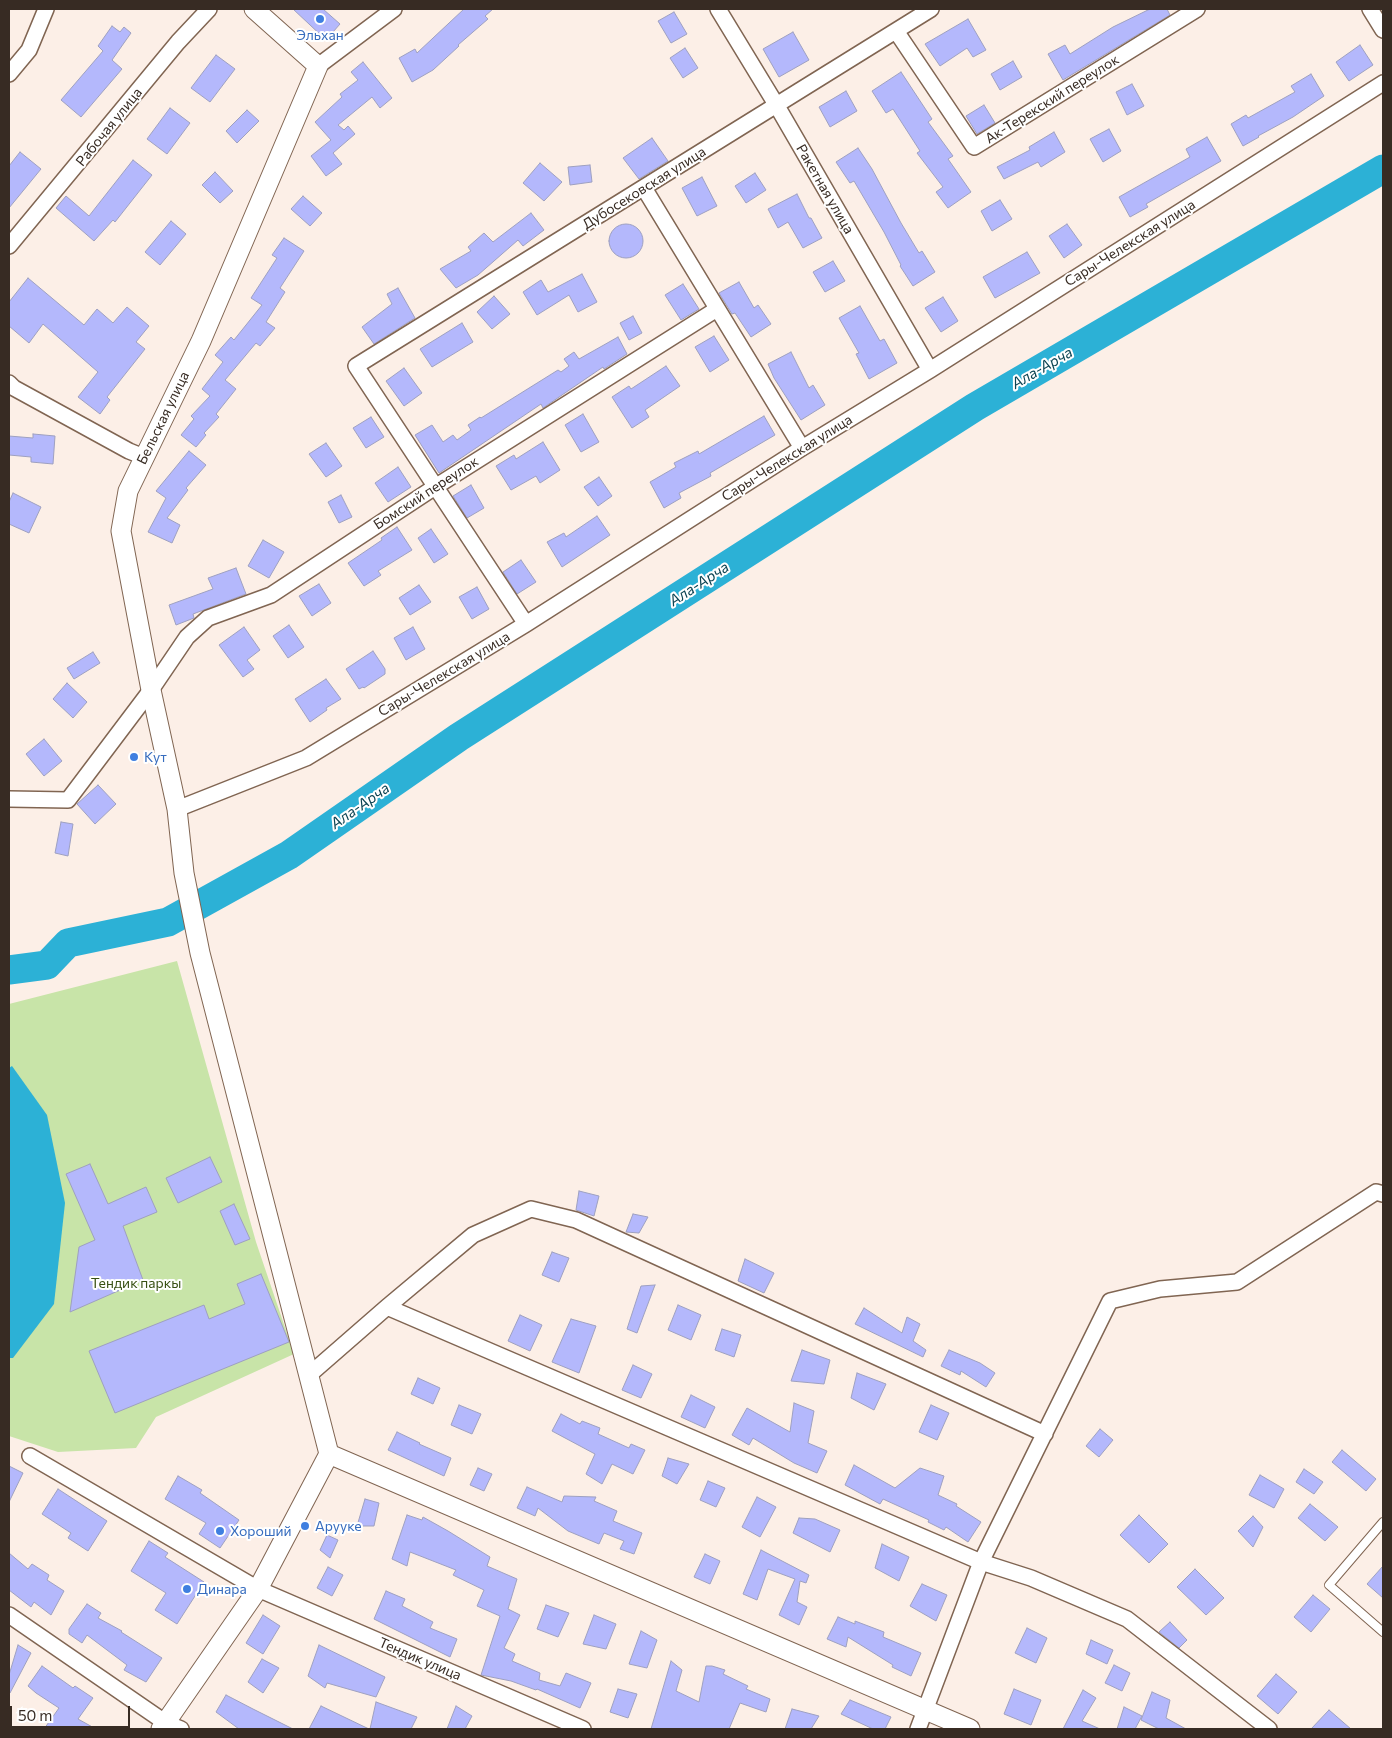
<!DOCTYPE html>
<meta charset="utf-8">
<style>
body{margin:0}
#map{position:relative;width:1392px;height:1738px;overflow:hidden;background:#fcefe7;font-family:Commissioner,sans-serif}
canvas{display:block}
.frame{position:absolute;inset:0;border:10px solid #372b23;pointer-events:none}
.scale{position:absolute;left:10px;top:1706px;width:120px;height:22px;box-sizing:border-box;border:2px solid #372b23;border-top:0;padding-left:6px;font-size:15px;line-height:18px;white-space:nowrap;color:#372b23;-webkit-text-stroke:4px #fff;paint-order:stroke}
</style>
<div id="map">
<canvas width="1392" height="1738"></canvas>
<div class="frame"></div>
<div class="scale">50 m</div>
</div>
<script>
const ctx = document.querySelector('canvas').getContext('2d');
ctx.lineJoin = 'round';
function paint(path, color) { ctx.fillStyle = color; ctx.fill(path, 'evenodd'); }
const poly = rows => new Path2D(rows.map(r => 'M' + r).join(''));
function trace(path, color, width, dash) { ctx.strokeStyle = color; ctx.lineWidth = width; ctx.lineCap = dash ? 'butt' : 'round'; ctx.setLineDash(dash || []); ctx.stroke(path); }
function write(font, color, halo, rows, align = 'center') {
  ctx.font = font + ' Commissioner,sans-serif'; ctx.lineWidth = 4; ctx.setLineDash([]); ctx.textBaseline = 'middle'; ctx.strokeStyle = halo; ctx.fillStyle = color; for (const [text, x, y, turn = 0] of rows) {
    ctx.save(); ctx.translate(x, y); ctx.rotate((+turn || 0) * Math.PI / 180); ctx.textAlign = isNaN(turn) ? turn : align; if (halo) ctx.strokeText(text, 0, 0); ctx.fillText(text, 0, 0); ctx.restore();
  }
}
const green = poly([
 [177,961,256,1242,294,1354,156,1417,136,1448,58,1452,9,1436,9,1004]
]);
const water = poly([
 [12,1066,47,1115,65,1203,54,1304,13,1358,9,1358,9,1068]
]);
const river = poly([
 [9,970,47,965,68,943,168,922,289,855,459,737,975,407,1383,169]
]);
const building = poly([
 [293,9,323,9,340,24,326,40,293,9],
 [464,9,493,9,485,16,488,19,458,45,459,46,433,70,412,82,399,58,415,49,417,53,464,9],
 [1150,9,1167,9,1170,15,1063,80,1048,54,1065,45,1070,54,1113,27,1150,9],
 [674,12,687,34,671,43,658,21,674,12],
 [968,19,986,50,973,57,967,48,940,66,925,44,968,19],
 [112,26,120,32,124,27,131,33,112,60,122,69,81,117,61,100,103,51,98,46,112,26],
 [793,32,809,60,779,77,763,49,793,32],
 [1360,45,1373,65,1349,81,1336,62,1360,45],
 [685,48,698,68,683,78,670,58,685,48],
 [216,55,235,69,210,102,191,88,216,55],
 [1013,61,1022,77,1000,90,991,74,1013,61],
 [363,62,392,98,380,108,372,97,338,125,344,130,348,126,355,134,333,153,342,164,326,176,311,156,331,140,315,122,342,97,340,94,358,80,351,72,363,62],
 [901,72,932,119,928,122,953,156,948,159,971,192,948,208,936,192,943,187,917,153,920,151,893,109,886,113,872,91,901,72],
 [1311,74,1324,96,1293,117,1258,136,1259,137,1243,146,1231,124,1246,115,1248,118,1295,92,1291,86,1311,74],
 [1132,84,1144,106,1127,115,1116,92,1132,84],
 [846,91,857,111,830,127,819,107,846,91],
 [984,105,995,123,977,134,966,116,984,105],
 [170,108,190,123,167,154,147,139,170,108],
 [247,110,259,121,237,143,226,131,247,110],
 [1109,129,1121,151,1103,162,1090,139,1109,129],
 [1054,132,1065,152,1041,167,1038,162,1004,179,997,167,1030,150,1029,147,1054,132],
 [1207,137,1221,161,1146,204,1148,207,1130,217,1119,197,1190,157,1186,149,1207,137],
 [652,138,668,161,639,179,623,158,652,138],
 [858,148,872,169,901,223,919,253,922,251,935,272,913,286,900,266,901,265,884,232,854,181,850,183,836,162,858,148],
 [20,152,41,169,9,208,9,166,20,152],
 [133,160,152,175,115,222,113,220,94,241,56,208,66,196,89,216,133,160],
 [540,163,562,182,544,201,523,183,540,163],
 [590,165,592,182,570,185,568,167,590,165],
 [215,172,233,191,220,203,202,185,215,172],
 [755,173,766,190,746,203,735,186,755,173],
 [702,177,717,206,697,216,682,188,702,177],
 [797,194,809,218,811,218,822,238,803,248,788,222,778,228,768,209,797,194],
 [303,196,322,213,310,226,291,209,303,196],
 [1000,200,1012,219,992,231,981,211,1000,200],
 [531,213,544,230,523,246,518,240,478,275,456,288,440,269,471,251,468,247,484,233,493,242,531,213],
 [171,221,186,234,160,265,145,252,171,221],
 '609 241a17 17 0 1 1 34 0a17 17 0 1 1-34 0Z',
 [1067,224,1082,245,1064,258,1049,236,1067,224],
 [284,238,304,251,280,288,285,292,266,322,275,328,260,346,256,343,225,380,236,389,216,414,219,417,204,433,206,435,196,447,181,435,194,419,191,416,210,396,202,389,223,362,215,355,231,337,234,340,262,305,251,298,277,258,272,255,284,238],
 [1027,252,1040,273,995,298,983,277,1027,252],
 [833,261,845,281,825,292,813,272,833,261],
 [582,274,597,302,578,312,569,295,537,315,523,292,541,280,548,292,582,274],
 [28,278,84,325,97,309,113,323,127,307,149,326,136,342,145,349,107,397,110,400,100,414,78,397,98,372,43,324,29,343,9,326,9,302,28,278],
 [739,282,754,308,758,305,771,324,751,337,735,313,732,314,719,293,739,282],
 [683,284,699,309,681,320,665,295,683,284],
 [398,288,415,318,374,344,362,327,392,304,387,294,398,288],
 [494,296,510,314,492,329,477,312,494,296],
 [943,297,958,321,941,332,925,308,943,297],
 [860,306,880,341,884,339,897,363,869,379,856,354,859,353,839,318,860,306],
 [633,316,642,333,629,340,620,323,633,316],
 [462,323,473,342,432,367,420,349,462,323],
 [714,336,729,360,710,372,695,347,714,336],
 [618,337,627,354,604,369,603,367,543,408,541,404,439,473,415,435,432,425,443,442,453,435,457,440,471,430,468,425,480,417,481,418,558,370,561,372,569,366,564,359,574,352,579,359,618,337],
 [791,352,809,388,813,385,825,405,801,420,774,378,768,364,791,352],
 [666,366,680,386,645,410,649,417,632,428,612,397,629,386,631,389,666,366],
 [404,368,422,393,404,406,386,381,404,368],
 [583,414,599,442,581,452,565,425,583,414],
 [764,416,775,435,710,473,711,476,679,493,681,498,664,508,650,482,676,467,674,463,698,451,699,454,764,416],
 [371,417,384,437,366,448,353,428,371,417],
 [33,434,55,436,53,464,31,462,31,457,9,455,9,436,33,438,33,434],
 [543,442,560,470,540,483,536,476,511,490,496,466,514,455,516,459,543,442],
 [326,443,342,466,326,477,309,454,326,443],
 [189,451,206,465,186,488,188,490,167,518,180,525,172,543,148,532,166,498,156,491,189,451],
 [398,467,411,487,388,502,375,483,398,467],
 [599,477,612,496,598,506,584,487,599,477],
 [471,485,484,508,467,518,453,496,471,485],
 [13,493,41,507,29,533,9,524,9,502,13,493],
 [341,495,352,517,339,523,328,502,341,495],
 [597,516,610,535,562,567,547,542,564,533,566,537,597,516],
 [397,527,412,550,378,571,381,575,364,586,348,563,382,540,381,538,397,527],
 [431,529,448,554,434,563,418,538,431,529],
 [263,540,284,552,269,578,248,566,263,540],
 [521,560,536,582,517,594,503,572,521,560],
 [236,568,246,594,193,614,194,618,176,625,169,605,213,589,208,578,236,568],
 [319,584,331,603,312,616,299,596,319,584],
 [419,585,431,602,410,615,399,598,419,585],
 [477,587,489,609,472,619,459,597,477,587],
 [289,625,304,647,288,658,273,636,289,625],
 [244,627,260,650,247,660,254,669,243,677,219,645,244,627],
 [413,627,425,649,406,660,394,638,413,627],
 [373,651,385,669,385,674,364,688,363,687,359,689,346,669,373,651],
 [93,652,100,663,74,679,67,668,93,652],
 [326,679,341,699,326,708,327,710,310,722,295,699,326,679],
 [67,683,87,702,73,718,53,699,67,683],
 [44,739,62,761,44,776,26,754,44,739],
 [98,785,116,804,95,824,77,804,98,785],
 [61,822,73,824,68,856,55,853,61,822],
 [210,1157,222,1182,178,1203,166,1178,210,1157],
 [90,1164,108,1204,146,1187,157,1212,123,1226,143,1280,70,1312,79,1247,95,1240,66,1174,90,1164],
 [579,1191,599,1196,594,1216,576,1210,579,1191],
 [234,1204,250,1239,235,1245,220,1211,234,1204],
 [633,1214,648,1217,639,1233,626,1232,633,1214],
 [552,1252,569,1258,559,1282,542,1275,552,1252],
 [745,1259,774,1273,764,1293,738,1281,745,1259],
 [261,1274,289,1342,115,1413,89,1351,204,1305,209,1319,245,1304,237,1284,261,1274],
 [655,1285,637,1333,627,1329,641,1286,655,1285],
 [678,1305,701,1315,691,1340,668,1330,678,1305],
 [864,1308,902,1333,907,1317,920,1324,913,1341,926,1350,923,1357,855,1324,864,1308],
 [520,1315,542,1325,530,1351,508,1341,520,1315],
 [571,1319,596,1326,579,1373,552,1362,571,1319],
 [722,1329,741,1335,734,1357,715,1350,722,1329],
 [802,1350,830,1360,824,1384,791,1381,802,1350],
 [949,1350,980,1363,995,1373,986,1387,961,1371,960,1375,941,1366,949,1350],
 [633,1365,652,1374,641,1398,622,1390,633,1365],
 [857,1373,886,1384,874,1410,851,1398,857,1373],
 [418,1378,440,1388,433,1404,411,1394,418,1378],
 [691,1395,715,1407,705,1428,681,1417,691,1395],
 [794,1403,814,1411,808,1443,827,1451,817,1473,794,1463,753,1438,749,1445,732,1435,747,1408,790,1432,794,1403],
 [459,1405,481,1414,472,1434,451,1425,459,1405],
 [931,1405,949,1413,937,1440,919,1432,931,1405],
 [561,1414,580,1424,582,1421,600,1428,598,1434,629,1448,631,1444,645,1450,633,1474,612,1464,602,1484,586,1474,595,1454,552,1431,561,1414],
 [1100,1429,1113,1440,1099,1457,1086,1446,1100,1429],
 [397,1432,420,1443,419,1444,451,1458,444,1476,388,1450,397,1432],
 [1342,1450,1376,1479,1366,1491,1332,1462,1342,1450],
 [668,1458,689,1464,677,1484,662,1476,668,1458],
 [854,1465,895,1488,920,1468,944,1476,938,1495,957,1504,956,1506,981,1522,968,1542,946,1527,944,1530,928,1522,929,1520,883,1499,880,1504,845,1485,854,1465],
 [9,1466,23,1473,9,1502,9,1466],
 [478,1468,492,1474,484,1491,470,1485,478,1468],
 [1304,1469,1323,1482,1314,1494,1296,1482,1304,1469],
 [1260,1475,1284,1489,1274,1508,1249,1495,1260,1475],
 [178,1476,202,1490,200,1493,239,1520,220,1548,199,1534,206,1523,165,1499,178,1476],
 [708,1481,725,1488,716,1507,700,1500,708,1481],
 [527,1487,562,1502,564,1496,596,1497,594,1501,617,1511,613,1521,642,1533,634,1554,620,1549,624,1541,604,1533,599,1544,568,1531,538,1508,535,1516,517,1508,527,1487],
 [58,1489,107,1521,88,1551,68,1538,71,1533,42,1514,58,1489],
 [757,1497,776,1507,760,1537,742,1527,757,1497],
 [365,1499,379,1503,374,1526,357,1526,365,1499],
 [1310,1504,1338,1527,1325,1541,1298,1518,1310,1504],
 [407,1515,422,1520,423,1517,448,1531,490,1557,487,1566,517,1579,508,1609,520,1615,504,1648,515,1654,512,1661,540,1673,539,1680,560,1686,566,1673,591,1683,580,1708,537,1689,536,1690,511,1681,481,1675,500,1616,477,1606,484,1590,453,1575,456,1570,410,1552,407,1566,392,1559,407,1515],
 [1139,1515,1168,1544,1149,1563,1120,1535,1139,1515],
 [1253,1516,1263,1527,1253,1547,1238,1531,1253,1516],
 [799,1518,815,1519,840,1530,830,1552,793,1533,799,1518],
 [327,1535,338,1540,330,1558,320,1550,327,1535],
 [149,1541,168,1553,165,1557,204,1582,177,1624,155,1610,166,1593,131,1571,149,1541],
 [882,1544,909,1557,899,1581,875,1568,882,1544],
 [761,1550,809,1575,806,1583,800,1581,797,1602,807,1607,799,1625,779,1615,795,1579,768,1569,757,1600,743,1594,761,1550],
 [9,1553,28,1569,32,1564,49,1575,47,1580,64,1591,51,1615,34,1602,31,1607,9,1590,9,1553],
 [705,1554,720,1561,710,1584,694,1577,705,1554],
 [1383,1566,1383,1598,1367,1584,1383,1566],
 [328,1567,343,1575,332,1596,317,1588,328,1567],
 [1195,1569,1224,1598,1206,1615,1177,1587,1195,1569],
 [922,1584,947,1595,936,1621,910,1606,922,1584],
 [386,1591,405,1599,402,1606,433,1622,430,1628,457,1639,450,1657,374,1619,386,1591],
 [1313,1595,1330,1609,1311,1632,1294,1617,1313,1595],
 [87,1604,101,1613,98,1618,122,1631,121,1632,162,1658,146,1682,124,1670,127,1665,87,1635,82,1643,69,1634,69,1629,87,1604],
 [546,1605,569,1613,558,1637,537,1629,546,1605],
 [263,1615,280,1626,263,1654,246,1643,263,1615],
 [594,1615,616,1624,606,1649,583,1644,594,1615],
 [838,1617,855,1624,855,1621,884,1632,883,1637,921,1653,911,1676,892,1667,893,1665,848,1637,846,1647,827,1639,838,1617],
 [1170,1622,1187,1640,1179,1648,1159,1632,1170,1622],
 [1027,1628,1047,1638,1036,1663,1015,1653,1027,1628],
 [641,1631,657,1640,647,1668,629,1664,641,1631],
 [1091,1640,1113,1650,1107,1664,1086,1654,1091,1640],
 [18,1645,31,1653,10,1693,9,1692,9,1675,18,1645],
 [319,1645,385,1677,376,1697,327,1683,325,1688,308,1676,319,1645],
 [262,1659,279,1668,263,1693,248,1682,262,1659],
 [671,1661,682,1670,676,1691,699,1702,706,1666,712,1666,725,1670,723,1674,748,1686,746,1689,770,1699,766,1712,740,1703,729,1729,651,1729,671,1661],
 [1114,1665,1130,1673,1122,1691,1105,1683,1114,1665],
 [42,1666,73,1688,75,1686,93,1698,78,1719,96,1729,44,1729,59,1708,36,1693,28,1686,42,1666],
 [1276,1674,1297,1692,1278,1714,1257,1696,1276,1674],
 [618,1689,637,1694,628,1718,610,1712,618,1689],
 [1014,1689,1041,1700,1031,1725,1004,1714,1014,1689],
 [1083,1690,1096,1698,1082,1721,1100,1729,1063,1729,1083,1690],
 [1152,1692,1170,1700,1166,1718,1186,1729,1159,1729,1141,1720,1152,1692],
 [226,1695,253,1709,293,1729,239,1729,216,1712,226,1695],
 [850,1700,891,1717,885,1729,873,1729,841,1714,850,1700],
 [376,1702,417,1717,411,1729,370,1729,376,1702],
 [321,1706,369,1729,309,1729,321,1706],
 [456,1706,472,1716,465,1729,447,1729,456,1706],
 [1124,1707,1142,1716,1135,1729,1117,1729,1124,1707],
 [792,1709,819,1716,811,1729,785,1729,792,1709],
 [1329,1710,1351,1729,1311,1729,1329,1710]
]);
const service = poly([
 [1383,1522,1329,1585,1383,1632]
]);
const minor = poly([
 [718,9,777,106,930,370],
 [1370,9,1383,30],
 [896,31,974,147,1197,9],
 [318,66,394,9],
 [9,74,29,50,46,9],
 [644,188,802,448],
 [9,246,178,42,209,9],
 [9,383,14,388,129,451,144,457],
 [526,624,356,366,931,9],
 [9,799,68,800,151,690,187,637,208,618,271,595,435,487,717,309],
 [177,809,306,758,526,624,802,448,930,370,1383,83],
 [387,1307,981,1562,1031,1578,1127,1619,1269,1729],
 [309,1375,387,1307,473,1235,531,1209,576,1220,1045,1434],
 [30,1456,258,1589,583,1729],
 [9,1615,166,1723,181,1729],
 [918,1729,981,1562,1110,1301,1160,1289,1237,1282,1376,1192,1383,1194]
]);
const tertiary = poly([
 [254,9,318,66,201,341,128,491,121,531,151,690,177,809,184,873,200,953,329,1454],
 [329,1454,970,1729],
 [161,1729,258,1589,329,1454]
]);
const markers = [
 [320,19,5,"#3f7fe0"],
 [134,757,5,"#3f7fe0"],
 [305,1526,5,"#3f7fe0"],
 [220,1531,5,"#3f7fe0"],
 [187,1589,5,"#3f7fe0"]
];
const shopNames = [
 ["Эльхан",320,35,"center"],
 ["Кут",144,757],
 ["Арууке",315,1526],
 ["Хороший",230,1531],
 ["Динара",197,1589]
];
const streetNames = [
 ["Ак-Терекский переулок",1052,99,-32],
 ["Рабочая улица",109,127,-51],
 ["Дубосековская улица",644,188,-32],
 ["Ракетная улица",825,189,60],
 ["Сары-Челекская улица",1130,243,-32],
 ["Бельская улица",163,418,-64],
 ["Сары-Челекская улица",787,458,-32],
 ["Бомский переулок",426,493,-33],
 ["Сары-Челекская улица",444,674,-31],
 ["Тендик улица",420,1659,23]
];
const parkNames = [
 ["Тендик паркы",136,1283]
];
const waterNames = [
 ["Ала-Арча",1042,368,-30],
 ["Ала-Арча",699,584,-33],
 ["Ала-Арча",360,806,-35]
];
paint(green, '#c8e4a8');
paint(water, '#2cb1d6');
trace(river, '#2cb1d6', 29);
paint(building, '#b4b8fc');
trace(building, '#9ea0c0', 1);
trace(service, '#806552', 10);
trace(minor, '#806552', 18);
trace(tertiary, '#806552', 21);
trace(service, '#fff', 8);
trace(minor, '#fff', 15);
trace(tertiary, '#fff', 19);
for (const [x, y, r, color] of markers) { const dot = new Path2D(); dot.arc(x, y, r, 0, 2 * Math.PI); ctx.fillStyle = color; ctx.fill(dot); trace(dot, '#fff', 2); }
write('14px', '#366cbe', '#fff', shopNames, 'left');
write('14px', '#372b23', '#fff', streetNames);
write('14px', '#385014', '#fff', parkNames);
write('italic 15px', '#0b4352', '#fff', waterNames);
</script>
